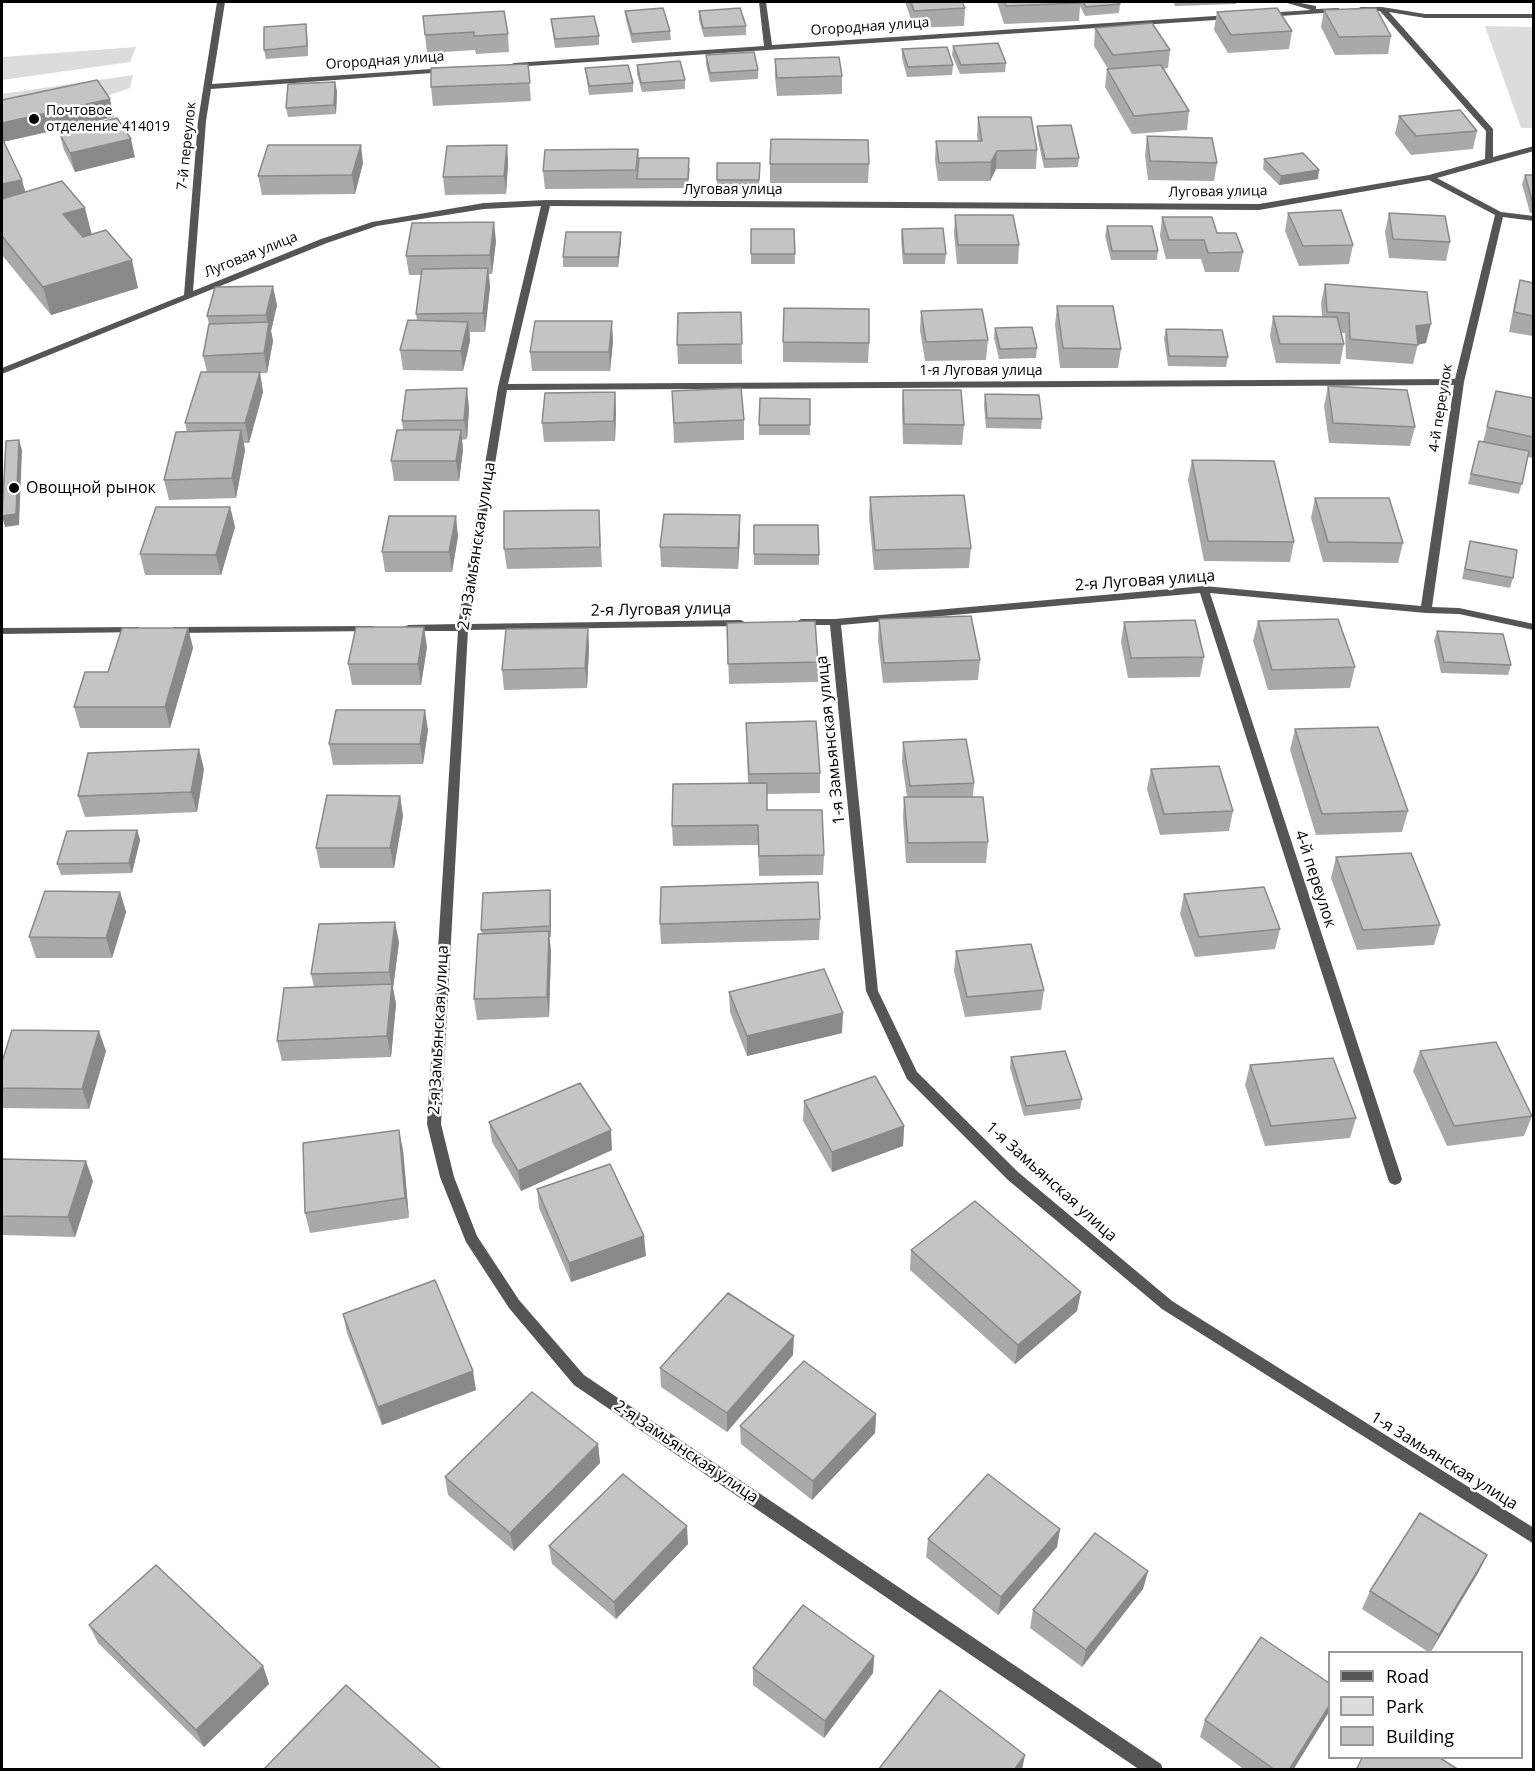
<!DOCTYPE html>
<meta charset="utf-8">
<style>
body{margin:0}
#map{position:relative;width:1535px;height:1771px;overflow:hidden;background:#fff;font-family:"Open Sans",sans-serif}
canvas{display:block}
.frame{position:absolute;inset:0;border:3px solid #000;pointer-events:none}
.legend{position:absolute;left:1328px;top:1651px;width:195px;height:108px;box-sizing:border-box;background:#fff;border:2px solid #999;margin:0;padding:8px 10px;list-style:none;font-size:18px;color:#000}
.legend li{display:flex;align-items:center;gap:12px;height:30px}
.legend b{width:30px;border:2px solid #999}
</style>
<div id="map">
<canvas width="1535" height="1771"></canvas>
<div class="frame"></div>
<ul class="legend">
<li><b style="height:8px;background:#555"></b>Road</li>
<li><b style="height:16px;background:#dcdcdc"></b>Park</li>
<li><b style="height:16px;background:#c4c4c4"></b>Building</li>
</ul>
</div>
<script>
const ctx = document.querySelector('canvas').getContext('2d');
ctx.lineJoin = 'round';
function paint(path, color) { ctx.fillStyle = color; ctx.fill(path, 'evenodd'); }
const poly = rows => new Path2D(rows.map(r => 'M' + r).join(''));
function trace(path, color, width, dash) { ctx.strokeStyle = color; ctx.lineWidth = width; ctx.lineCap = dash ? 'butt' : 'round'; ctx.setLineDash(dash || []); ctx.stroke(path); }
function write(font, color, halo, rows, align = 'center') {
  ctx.font = font + ' "Open Sans",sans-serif'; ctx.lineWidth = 5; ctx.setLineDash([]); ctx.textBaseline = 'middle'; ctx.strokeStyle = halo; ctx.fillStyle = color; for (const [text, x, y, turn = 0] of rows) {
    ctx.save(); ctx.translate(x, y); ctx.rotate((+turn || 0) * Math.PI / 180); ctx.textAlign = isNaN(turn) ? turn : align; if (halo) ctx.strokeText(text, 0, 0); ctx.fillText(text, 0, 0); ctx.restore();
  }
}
const green = poly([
 [1485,26,1533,27,1533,128,1521,128],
 [136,47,130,62,2,80,2,57],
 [133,75,130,88,101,98,2,120,2,94]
]);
const street = poly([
 [217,2,225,2,212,84,446,68,450,70,446,72,211,89,206,121,193,291,321,239,372,222,484,203,546,200,1259,204,1429,175,1485,159,1486,131,1380,11,1361,11,1357,9,1361,7,1382,7,1425,14,1534,14,1534,18,1425,18,1389,12,1493,129,1493,157,1534,146,1534,151,1437,178,1501,212,1534,216,1534,221,1503,217,1464,382,1432,607,1459,608,1534,624,1534,630,1459,614,1426,613,1210,593,1402,1179,1400,1183,1395,1185,1390,1183,1388,1179,1200,593,841,625,878,991,917,1072,1018,1172,1172,1301,1534,1528,1534,1544,1162,1309,1008,1180,907,1079,866,991,830,625,801,625,796,622,801,619,835,619,1204,586,1421,606,1454,385,507,390,469,624,741,620,746,623,741,626,468,630,441,1124,454,1177,477,1236,519,1300,584,1375,1161,1764,1163,1770,1140,1770,574,1385,509,1308,466,1242,440,1177,427,1124,458,631,408,631,403,628,408,625,458,624,498,387,541,206,484,209,377,226,327,243,2,374,2,368,184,295,198,121,217,2],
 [1429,180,1495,215,1455,379,508,384,550,206,1259,210,1429,180],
 [759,2,766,2,772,45,1230,15,1234,17,1230,19,514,67,510,65,514,63,764,46,759,2],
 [1284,2,1295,2,1316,6,1316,9,1338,8,1342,10,1338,12,1265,17,1261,15,1265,13,1311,10,1284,2],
 [372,626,376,627,377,629,376,631,174,633,169,630,174,627,372,626],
 [138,627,143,630,142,632,2,634,2,628,138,627]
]);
const wall = poly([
 [905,2,962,2,965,8,964,26,914,28],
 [997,2,1118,2,1120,4,1119,13,1085,16,1080,6,1079,21,1004,24],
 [1173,2,1237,2,1236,4,1175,6],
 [1324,10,1391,36,1388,54,1335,55,1321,27],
 [625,11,670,31,671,40,632,43,626,20],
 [699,11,746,26,746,35,704,37,699,20],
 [1217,12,1292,31,1289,49,1228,53,1214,30],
 [423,16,508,34,509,52,476,54,475,50,427,53],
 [551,19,599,36,599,45,555,48,552,28],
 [1095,28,1170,50,1168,68,1163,69,1189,111,1187,130,1132,134,1105,87,1107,69,1108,69,1094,46],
 [307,33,308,56,266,59,264,50],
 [953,46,1006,63,1005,72,960,74,952,55],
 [902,49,953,65,952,75,907,77,902,58],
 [706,55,758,70,758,79,710,82,706,64],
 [775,59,842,76,842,94,777,96,775,77],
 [528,64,531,101,433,106,431,87],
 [637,65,685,80,685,89,642,92,637,74],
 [585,68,633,83,633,92,589,95],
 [337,91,336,114,288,117,286,108],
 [2,100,114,117,3,142,26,192,92,234,138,288,51,315,2,255],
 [1399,116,1477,131,1473,149,1411,155,1395,134],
 [978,117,1037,150,1036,169,996,169,990,181,938,181,935,160,936,141,978,141,977,136],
 [1037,126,1079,158,1078,167,1044,168,1037,135],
 [59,132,135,157,75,172,64,150],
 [1147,136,1217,163,1214,181,1148,180,1145,155],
 [507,145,508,164,506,194,445,195,443,177],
 [638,149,639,158,690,168,688,188,545,189,543,171],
 [1264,159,1318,179,1279,185,1263,169],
 [363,163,355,194,262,195,258,176],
 [760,163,759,189,717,189,717,180],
 [770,164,869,164,868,183,770,183],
 [1525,175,1533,175,1533,213,1530,213,1522,184],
 [1288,213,1353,245,1349,264,1299,266,1285,231],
 [1389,213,1450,242,1446,261,1389,258,1385,232],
 [955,215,1019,245,1018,264,957,264,954,234],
 [1162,217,1217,233,1243,252,1239,272,1205,272,1201,259,1166,259,1160,236],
 [1107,226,1158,251,1157,260,1111,260,1105,236],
 [751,229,794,229,795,264,751,264],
 [902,229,946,254,945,264,903,264,901,238],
 [621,232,621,242,618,267,563,267,563,257],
 [496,241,492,274,489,274,490,287,485,332,470,332,470,341,463,371,403,370,400,350,417,321,416,314,422,275,409,275,406,256],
 [1520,280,1533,283,1533,336,1509,332,1515,300],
 [1325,284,1426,343,1418,344,1413,364,1346,359,1345,333,1341,333,1344,344,1340,364,1276,363,1270,336,1273,316,1322,317,1321,303],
 [277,305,271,331,273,341,267,373,260,373,263,392,249,443,244,443,245,450,236,498,169,500,164,480,187,432,185,423,207,372,203,356,209,324,207,316],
 [1057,306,1121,349,1118,368,1060,368,1055,325],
 [921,311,988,340,986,360,925,361,920,330],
 [741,312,742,364,678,364,677,345],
 [995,328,1037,348,1036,358,999,359,994,338],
 [1166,329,1228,357,1226,367,1168,366,1164,339],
 [613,341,610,371,532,371,530,352],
 [783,342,869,343,868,363,783,362],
 [1328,386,1415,427,1410,446,1329,443,1324,406],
 [903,390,964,425,962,445,903,444,902,409],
 [672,391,744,420,744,440,674,443],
 [1496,391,1533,398,1533,458,1528,457,1519,494,1468,484,1479,441,1483,442],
 [615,392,616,412,615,441,544,442,542,423],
 [985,394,1042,419,1041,429,986,428,984,405],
 [810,399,810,435,759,435,759,425],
 [469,408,467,439,462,440,463,450,459,481,394,481,391,461,403,430,402,421],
 [1192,460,1294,542,1290,562,1204,561,1188,480],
 [870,497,971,548,969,568,874,570,869,517],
 [1315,498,1403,543,1398,563,1323,562,1311,518],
 [230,507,235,527,221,575,145,575,140,554],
 [599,510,602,567,507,569,504,549],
 [740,515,740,535,738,569,661,567,660,547],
 [754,525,819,555,819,565,754,565],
 [458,536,452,572,385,572,382,552],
 [1470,541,1513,578,1510,588,1462,579],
 [879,619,980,660,978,680,883,683,878,640],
 [1258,621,1355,667,1350,688,1268,690,1253,641],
 [1124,622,1204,657,1200,677,1128,678,1121,642],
 [727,623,818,662,818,682,729,684],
 [188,628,193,648,170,728,80,728,74,707,108,672],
 [588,628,589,648,587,688,504,690,502,670],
 [1437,631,1511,665,1508,675,1441,673,1434,641],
 [427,647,421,685,352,685,348,664],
 [746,723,820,773,820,793,767,794,767,810,824,855,823,875,759,876,758,845,673,846,672,826,748,784],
 [1295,729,1408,811,1402,832,1316,835,1290,750],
 [428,730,423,764,333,765,329,744],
 [903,742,974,783,973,797,988,842,986,863,906,863,903,817,904,797,907,797,902,762],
 [204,769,197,812,85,817,78,796],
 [1151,769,1233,811,1229,831,1160,835,1147,789],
 [400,796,403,816,394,868,320,868,316,848],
 [137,830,140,840,132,873,61,875,57,864],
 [1336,857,1440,925,1434,945,1357,950,1331,878],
 [550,890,551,900,551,937,549,937,551,952,549,1017,477,1020,474,999,482,934,481,930],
 [120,892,126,912,112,958,36,958,29,937],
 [1184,894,1280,929,1275,949,1195,957,1180,914],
 [820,919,819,940,661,944,660,924],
 [399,942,393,988,396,1004,391,1057,282,1061,277,1041,314,987,311,974],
 [956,951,1044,990,1041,1010,965,1017,954,971],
 [729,992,842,1033,747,1056,730,1012],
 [106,1051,89,1109,2,1108,2,1062],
 [1420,1051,1532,1116,1524,1136,1447,1146,1413,1071],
 [1011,1057,1082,1099,1080,1109,1024,1116,1010,1068],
 [1250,1065,1356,1118,1350,1138,1265,1146,1245,1085],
 [804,1101,904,1126,903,1146,832,1172,803,1121],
 [489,1122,612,1150,521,1191,492,1142],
 [403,1150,409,1218,310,1233,305,1213],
 [2,1159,93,1181,75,1237,2,1235],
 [537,1189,646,1256,571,1282,539,1208],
 [911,1250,1081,1292,1077,1311,1015,1364,910,1270],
 [343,1314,476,1390,382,1425,347,1333],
 [793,1355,727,1432,661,1387,660,1368],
 [876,1414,875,1433,812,1500,741,1444,740,1426],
 [598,1444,600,1463,514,1551,448,1495,445,1477],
 [1060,1529,1057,1547,998,1615,926,1557,928,1539],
 [688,1544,616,1619,552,1564,549,1546],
 [1487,1555,1478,1573,1430,1653,1362,1609,1370,1591],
 [1148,1571,1143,1589,1082,1667,1030,1628,1033,1610],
 [89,1625,263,1666,269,1684,204,1747,98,1643],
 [874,1656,873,1673,824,1738,753,1685,753,1668],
 [1329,1712,1293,1770,1245,1770,1200,1737,1205,1720]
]);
const shadedWall = poly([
 [306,24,307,33,308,56,307,46],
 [335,82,337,91,336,114,334,105],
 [110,99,114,117,2,142,2,123],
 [131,139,135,157,75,172,70,153],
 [361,145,363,163,355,194,352,175],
 [507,145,508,164,506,194,504,176],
 [997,151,996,169,990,181,991,162],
 [1319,170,1318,179,1279,185,1281,176],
 [22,180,27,199,2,204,2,184],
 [85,208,92,235,70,242,63,214],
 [494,222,496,241,492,274,490,255],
 [621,232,621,242,618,267,618,257],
 [132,260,138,288,51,315,43,287],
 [488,268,490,287,485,332,483,313],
 [273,286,277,305,271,331,273,341,267,373,264,353,268,326,266,315],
 [612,321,613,341,610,371,609,352],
 [468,322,470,341,463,371,461,351],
 [1431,324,1426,343,1417,345,1416,326],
 [260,372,263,392,249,443,245,423],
 [467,388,469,408,467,439,464,420],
 [615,392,616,412,615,441,614,421],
 [241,430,245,450,236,498,232,478],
 [461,430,463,450,459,481,456,461],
 [19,440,22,450,19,525,5,527,2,516],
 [230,507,235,527,221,575,216,555],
 [740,515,740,535,738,569,738,548],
 [456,516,458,536,452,572,449,552],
 [424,627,427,647,421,685,418,664],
 [188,628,193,648,170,728,165,707],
 [588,628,589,648,587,688,585,668],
 [425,710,428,730,423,764,420,744],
 [199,749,204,769,197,812,191,792],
 [400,796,403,816,394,868,390,848],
 [137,830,140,840,132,873,129,863],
 [550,890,551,900,551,937,550,926],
 [120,892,126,912,112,958,106,938],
 [395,922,399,942,393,988,396,1004,391,1057,387,1036,392,988,389,972],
 [549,931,551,952,549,1017,547,997],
 [843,1013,842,1033,747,1056,747,1036],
 [99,1031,106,1051,89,1109,82,1089],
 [904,1126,903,1146,832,1172,832,1152],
 [399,1130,403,1150,409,1218,405,1198],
 [611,1130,612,1150,521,1191,518,1171],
 [86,1161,93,1181,75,1237,68,1217],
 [644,1236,646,1256,571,1282,569,1263],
 [1081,1292,1077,1311,1015,1364,1018,1345],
 [794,1336,793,1355,727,1432,727,1413],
 [473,1371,476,1390,382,1425,378,1407],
 [876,1414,875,1433,812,1500,813,1481],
 [598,1444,600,1463,514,1551,510,1533],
 [687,1526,688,1544,616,1619,614,1602],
 [1060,1529,1057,1547,998,1615,1001,1597],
 [1487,1555,1478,1573,1430,1653,1439,1635],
 [1148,1571,1143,1589,1082,1667,1086,1650],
 [874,1656,873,1673,824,1738,825,1721],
 [263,1666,269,1684,204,1747,196,1730],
 [1329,1706,1329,1712,1293,1770,1289,1770],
 [1025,1755,1022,1770,1014,1770]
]);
const building = poly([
 [911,2,962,2,965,8,914,11,911,2],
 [1004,2,1080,2,1080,3,1006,6,1004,2],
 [1083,2,1118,2,1120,4,1086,7,1083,2],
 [663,8,670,31,632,34,625,11,663,8],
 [740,8,746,26,703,28,699,11,740,8],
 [1277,8,1292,31,1231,35,1217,12,1277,8],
 [1376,8,1391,36,1339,37,1324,10,1376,8],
 [504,11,508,34,474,36,474,32,425,35,423,16,504,11],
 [594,16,599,36,555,39,551,19,594,16],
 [1152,23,1170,50,1113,55,1095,28,1152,23],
 [306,24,307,46,264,50,264,27,306,24],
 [998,43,1006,63,961,65,953,46,998,43],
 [947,47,953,65,908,67,902,49,947,47],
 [754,52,758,70,710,73,706,55,754,52],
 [839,57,842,76,777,78,775,59,839,57],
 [680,61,685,80,641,83,637,65,680,61],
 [528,64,530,83,431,87,431,68,528,64],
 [628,65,633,83,589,86,585,68,628,65],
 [1161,65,1189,111,1134,116,1107,69,1161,65],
 [97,80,110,99,2,123,2,100,97,80],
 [335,82,334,105,286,108,288,84,335,82],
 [1460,110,1477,131,1416,136,1399,116,1460,110],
 [978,117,1031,117,1037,150,997,151,991,162,939,163,936,141,982,141,978,117],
 [117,118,131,139,70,153,59,132,117,118],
 [1071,125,1079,158,1045,159,1037,126,1071,125],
 [1147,136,1212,138,1217,163,1150,161,1147,136],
 [771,139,868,140,869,164,770,164,771,139],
 [3,140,22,180,2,184,2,141,3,140],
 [268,145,361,145,352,175,258,176,268,145],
 [507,145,504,176,443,177,447,146,507,145],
 [638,149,636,170,543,171,545,150,638,149],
 [1303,153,1319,170,1281,176,1264,159,1303,153],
 [639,158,689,158,688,179,637,179,639,158],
 [717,163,760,163,759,180,717,180,717,163],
 [1525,175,1533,175,1533,204,1525,175],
 [62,181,85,208,63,214,83,237,106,230,132,260,43,287,2,236,2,199,62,181],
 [1341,210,1353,245,1303,246,1288,213,1341,210],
 [1389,213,1445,216,1450,242,1393,239,1389,213],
 [955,215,1013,215,1019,245,958,245,955,215],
 [1162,217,1212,217,1217,233,1236,233,1243,252,1208,253,1204,240,1169,240,1162,217],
 [494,222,490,255,406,256,412,223,494,222],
 [1107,226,1152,226,1158,251,1112,251,1107,226],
 [943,228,946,254,904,254,902,229,943,228],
 [751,229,794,229,795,254,751,254,751,229],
 [566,232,621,232,618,257,563,257,566,232],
 [488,268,483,313,416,314,422,269,488,268],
 [1520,280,1533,283,1533,316,1514,312,1520,280],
 [1325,284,1427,292,1431,324,1416,326,1418,345,1350,339,1349,313,1327,312,1325,284],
 [273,286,266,315,207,316,215,287,273,286],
 [1057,306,1113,306,1121,349,1063,348,1057,306],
 [784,308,869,309,869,343,783,342,784,308],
 [982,309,988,340,926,342,921,311,982,309],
 [741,312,742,344,677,345,678,313,741,312],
 [1273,316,1337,317,1344,344,1280,344,1273,316],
 [408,320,468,322,461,351,400,350,408,320],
 [535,321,612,321,609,352,530,352,535,321],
 [269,322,264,353,203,356,209,324,269,322],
 [1032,327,1037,348,1000,349,995,328,1032,327],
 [1166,329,1222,330,1228,357,1169,356,1166,329],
 [201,372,260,372,245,423,185,423,201,372],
 [1328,386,1407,390,1415,427,1333,423,1328,386],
 [467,388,464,420,402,421,406,390,467,388],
 [741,388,744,420,674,423,672,391,741,388],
 [903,390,961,390,964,425,904,424,903,390],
 [1496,391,1533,398,1533,437,1487,427,1496,391],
 [615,392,614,421,542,423,545,393,615,392],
 [985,394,1039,395,1042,419,987,418,985,394],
 [760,398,810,399,810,425,759,425,760,398],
 [241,430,232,478,164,480,176,432,241,430],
 [397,430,461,430,456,461,391,461,397,430],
 [19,440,16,514,2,516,6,441,19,440],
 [1479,441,1529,451,1522,484,1471,474,1479,441],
 [1192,460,1274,461,1294,542,1208,541,1192,460],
 [964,495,971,548,875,550,870,497,964,495],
 [1315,498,1389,498,1403,543,1328,542,1315,498],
 [156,507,230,507,216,555,140,554,156,507],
 [599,510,600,547,504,549,504,511,599,510],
 [664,514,740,515,738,548,660,547,664,514],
 [389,516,456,516,449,552,382,552,389,516],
 [754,525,818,525,819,555,754,554,754,525],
 [1470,541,1517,550,1513,578,1465,569,1470,541],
 [971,616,980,660,884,663,879,619,971,616],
 [1338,619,1355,667,1272,670,1258,621,1338,619],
 [1195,620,1204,657,1131,658,1124,622,1195,620],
 [815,621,818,662,728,664,727,623,815,621],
 [356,627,424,627,418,664,348,664,356,627],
 [122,628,188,628,165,707,74,707,85,672,108,672,122,628],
 [588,628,585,668,502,670,506,629,588,628],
 [1437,631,1503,634,1511,665,1444,662,1437,631],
 [336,710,425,710,420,744,329,744,336,710],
 [816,721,820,773,749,774,746,723,816,721],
 [1378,727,1408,811,1322,814,1295,729,1378,727],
 [966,739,974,783,910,786,903,742,966,739],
 [199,749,191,792,78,796,88,753,199,749],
 [1219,766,1233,811,1164,814,1151,769,1219,766],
 [767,783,767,810,822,810,824,855,759,856,758,825,672,826,673,784,767,783],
 [327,795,400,796,390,848,316,848,327,795],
 [904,797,983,797,988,842,908,843,904,797],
 [137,830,129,863,57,864,67,831,137,830],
 [1411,853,1440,925,1363,930,1336,857,1411,853],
 [818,882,820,919,660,924,661,887,818,882],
 [1264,887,1280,929,1199,937,1184,894,1264,887],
 [550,890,550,926,481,930,483,893,550,890],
 [45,891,120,892,106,938,29,937,45,891],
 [395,922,389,972,311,974,319,924,395,922],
 [549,931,547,997,474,999,478,934,549,931],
 [1031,944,1044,990,967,997,956,951,1031,944],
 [824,969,843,1013,747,1036,729,992,824,969],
 [392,984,387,1036,277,1041,284,988,392,984],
 [12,1030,99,1031,82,1089,2,1088,2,1062,12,1030],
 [1496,1042,1532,1116,1454,1126,1420,1051,1496,1042],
 [1065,1051,1082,1099,1026,1106,1011,1057,1065,1051],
 [1333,1058,1356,1118,1271,1126,1250,1065,1333,1058],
 [875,1076,904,1126,832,1152,804,1101,875,1076],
 [580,1083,611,1130,518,1171,489,1122,580,1083],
 [399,1130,405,1198,305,1213,303,1143,399,1130],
 [2,1159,86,1161,68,1217,2,1216,2,1159],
 [610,1164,644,1236,569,1263,537,1189,610,1164],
 [975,1201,1081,1292,1018,1345,911,1250,975,1201],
 [435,1280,473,1371,378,1407,343,1314,435,1280],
 [728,1293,794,1336,727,1413,660,1368,728,1293],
 [804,1361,876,1414,813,1481,740,1426,804,1361],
 [532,1392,598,1444,510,1533,445,1477,532,1392],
 [623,1474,687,1526,614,1602,549,1546,623,1474],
 [988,1474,1060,1529,1001,1597,928,1539,988,1474],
 [1420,1513,1487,1555,1439,1635,1370,1591,1420,1513],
 [1095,1533,1148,1571,1086,1650,1033,1610,1095,1533],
 [156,1565,263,1666,196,1730,89,1625,156,1565],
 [803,1605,874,1656,825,1721,753,1668,803,1605],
 [1261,1637,1329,1683,1329,1706,1289,1770,1275,1770,1205,1720,1261,1637],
 [346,1685,442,1770,263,1770,346,1685],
 [940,1690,1025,1755,1014,1770,878,1770,940,1690],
 [1362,1758,1440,1758,1459,1770,1356,1770,1362,1758]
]);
const markers = [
 [34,119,6,"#000"],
 [14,488,6,"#000"]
];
const farStreetnames = [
 ["Огородная улица",870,27,-4],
 ["Огородная улица",385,61,-4],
 ["7-й переулок",187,146,-84],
 ["Луговая улица",733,190],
 ["Луговая улица",1218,192,-1],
 ["Луговая улица",251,255,-22],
 ["1-я Луговая улица",981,371],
 ["4-й переулок",1441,408,-81]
];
const farPoinames = [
 ["Почтовое",46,111],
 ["отделение 414019",46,127]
];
const poiNames = [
 ["Овощной рынок",26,488]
];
const streetNames = [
 ["2-я Замьянская улица",477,546,-81],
 ["2-я Луговая улица",1145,581,-4],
 ["2-я Луговая улица",661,610,-1],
 ["1-я Замьянская улица",831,740,-96],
 ["4-й переулок",1315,879,72],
 ["2-я Замьянская улица",439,1030,-87],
 ["1-я Замьянская улица",1051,1182,42],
 ["2-я Замьянская улица",686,1452,34],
 ["1-я Замьянская улица",1444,1461,32]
];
paint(green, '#dcdcdc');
paint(street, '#555');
paint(wall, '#a9a9a9');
paint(shadedWall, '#898989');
paint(building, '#c4c4c4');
trace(building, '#898989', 1.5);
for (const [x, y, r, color] of markers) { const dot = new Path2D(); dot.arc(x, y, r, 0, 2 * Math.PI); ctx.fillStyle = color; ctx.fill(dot); trace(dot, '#fff', 2); }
write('14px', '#000', '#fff', farStreetnames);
write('14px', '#000', '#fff', farPoinames, 'left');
write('16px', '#000', '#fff', poiNames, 'left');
write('16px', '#000', '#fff', streetNames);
</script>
